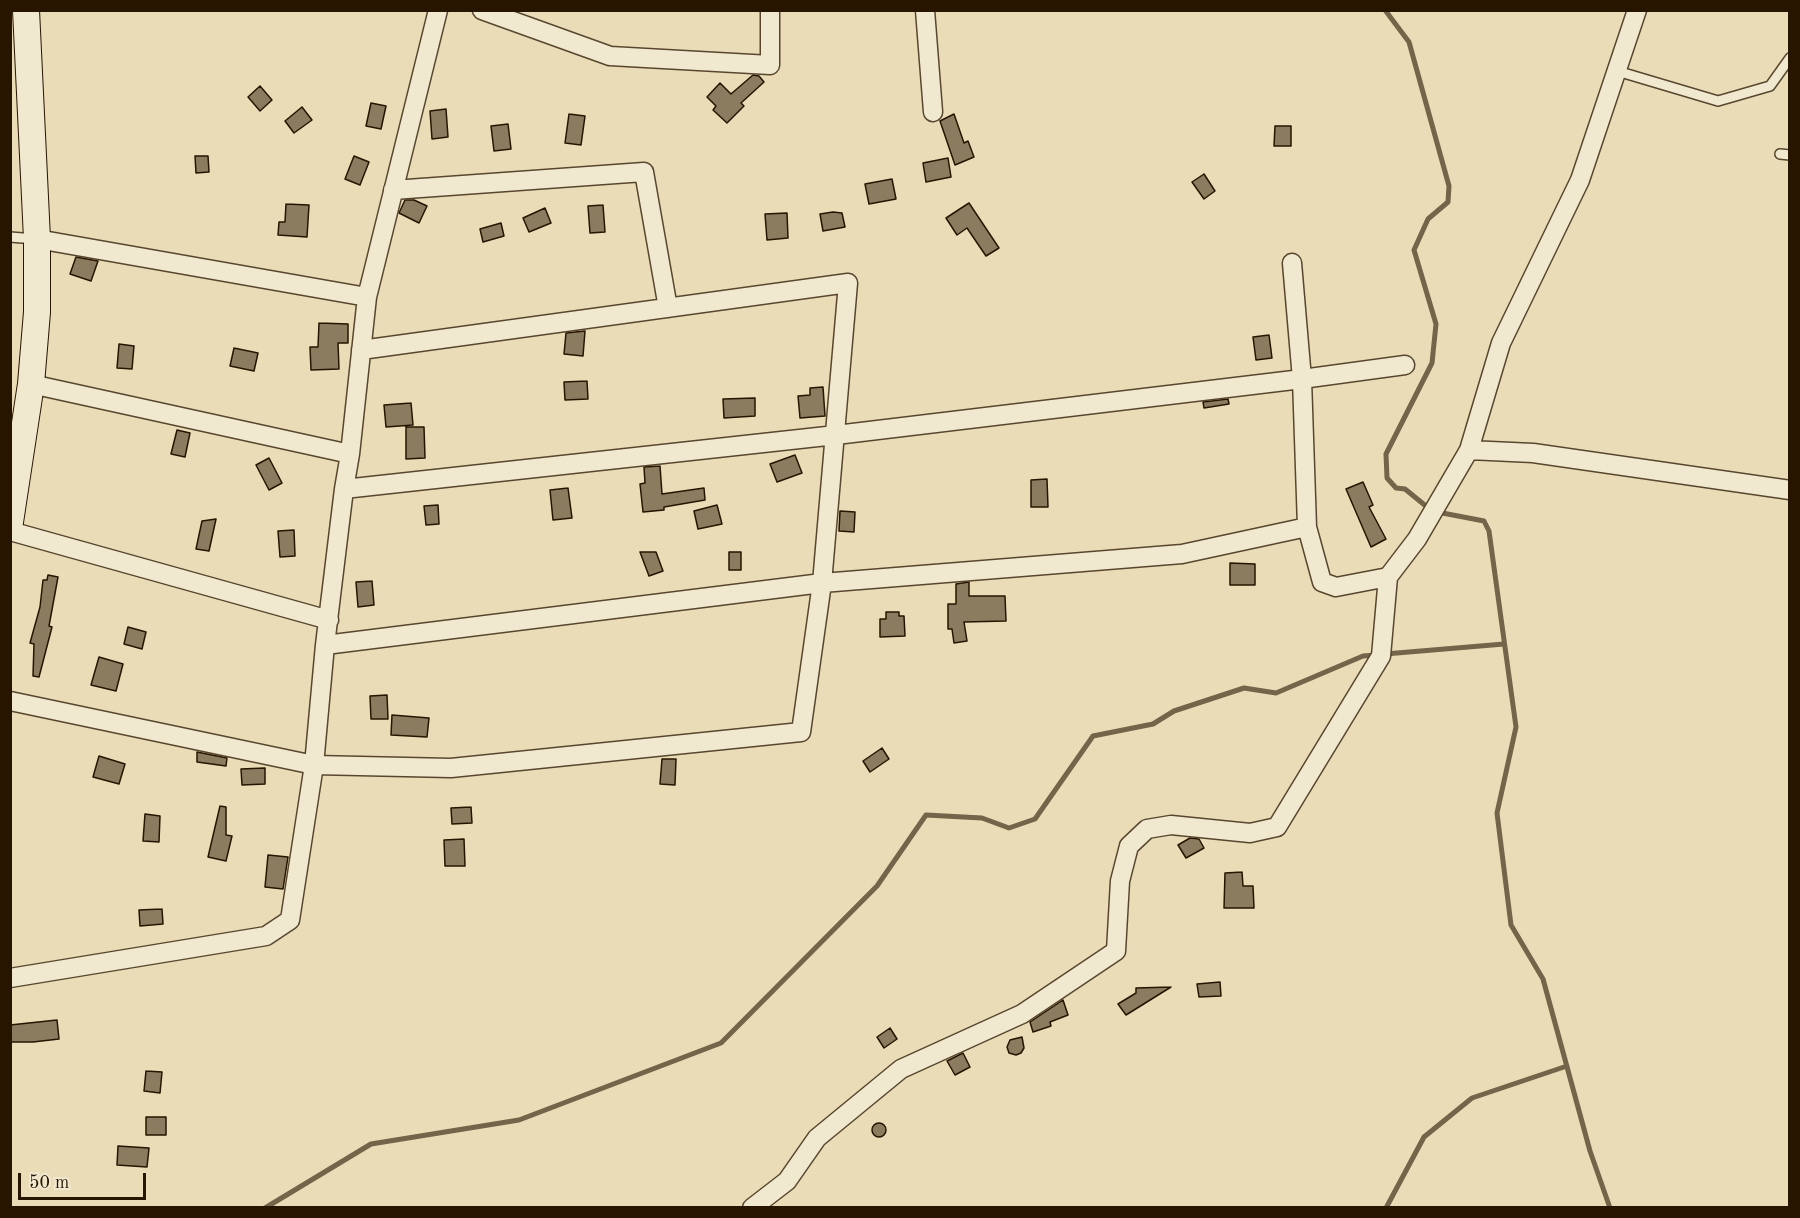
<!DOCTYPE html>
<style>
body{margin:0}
#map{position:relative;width:1800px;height:1218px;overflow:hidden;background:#e9dcb7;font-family:"Old Standard TT",serif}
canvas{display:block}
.frame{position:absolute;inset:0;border:12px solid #271500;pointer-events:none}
.scale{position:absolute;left:18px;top:1173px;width:128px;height:27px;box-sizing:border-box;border:3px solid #271500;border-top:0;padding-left:8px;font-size:18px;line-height:21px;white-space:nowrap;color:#271500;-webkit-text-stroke:4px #f1e8d0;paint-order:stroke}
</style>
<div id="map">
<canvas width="1800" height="1218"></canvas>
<div class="frame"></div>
<div class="scale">50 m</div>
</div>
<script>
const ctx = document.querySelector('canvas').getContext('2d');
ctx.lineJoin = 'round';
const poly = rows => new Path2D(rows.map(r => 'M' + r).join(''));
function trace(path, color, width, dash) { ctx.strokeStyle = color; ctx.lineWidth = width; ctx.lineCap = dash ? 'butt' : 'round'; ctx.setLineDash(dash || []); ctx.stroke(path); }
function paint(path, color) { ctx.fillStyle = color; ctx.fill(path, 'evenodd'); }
const stream = poly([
 [1385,10,1409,42,1449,186,1448,202,1428,219,1414,250,1436,324,1432,363,1386,454,1387,478,1396,488,1405,489,1432,511,1484,521,1489,531,1516,727,1497,813,1511,925,1543,979,1590,1151,1610,1208],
 [1385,654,1504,644],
 [265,1208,371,1144,519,1120,721,1043,877,886,926,815,982,818,1009,828,1035,819,1093,736,1153,724,1174,711,1244,688,1276,693,1363,656,1376,655],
 [1386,1208,1424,1137,1472,1098,1567,1066]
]);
const building = poly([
 [753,75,759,76,764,82,741,103,744,106,727,123,713,110,716,106,707,97,720,83,731,94,753,75],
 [260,86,272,100,260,111,248,97,260,86],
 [371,103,386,106,381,129,366,126,371,103],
 [302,107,312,120,294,133,285,121,302,107],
 [446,109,448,137,432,139,430,111,446,109],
 [569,114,585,116,581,145,565,143,569,114],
 [954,114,964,143,968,141,974,157,955,165,940,121,954,114],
 [508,124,511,149,494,151,491,126,508,124],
 [1275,126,1291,126,1291,146,1274,146,1275,126],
 [195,156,208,156,209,172,196,173,195,156],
 [354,156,369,162,360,185,345,179,354,156],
 [948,158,951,177,926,182,923,163,948,158],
 [1204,174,1215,191,1204,199,1192,182,1204,174],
 [892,179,896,199,869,204,865,184,892,179],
 [405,200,414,200,427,206,419,223,399,213,405,200],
 [969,203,999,248,986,256,967,228,957,235,946,218,969,203],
 [286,204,309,205,307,237,278,235,279,222,285,222,286,204],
 [603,205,605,232,590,233,588,206,603,205],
 [545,208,551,223,529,232,523,218,545,208],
 [833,212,842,213,845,227,823,231,820,214,833,212],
 [787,213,788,238,767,240,765,214,787,213],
 [501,223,504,236,483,242,480,229,501,223],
 [76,257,98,261,91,281,70,274,76,257],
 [319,323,348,324,348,343,338,343,339,369,311,370,310,347,318,347,319,323],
 [585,331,583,356,564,354,566,333,585,331],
 [1269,335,1272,358,1256,360,1253,337,1269,335],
 [119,344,134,346,132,369,117,368,119,344],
 [234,348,258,353,254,371,230,366,234,348],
 [587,381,588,399,565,400,564,382,587,381],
 [823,387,825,416,800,418,798,396,810,395,810,388,823,387],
 [755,398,755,416,724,418,723,399,755,398],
 [1228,399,1229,404,1204,408,1203,402,1228,399],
 [411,403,413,425,386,427,384,405,411,403],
 [406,427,424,427,425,458,406,459,406,427],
 [177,430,190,433,185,457,171,454,177,430],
 [795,455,802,473,777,482,770,464,795,455],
 [269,458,282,483,269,490,256,465,269,458],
 [660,466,662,494,704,488,705,500,664,507,664,510,643,512,640,484,645,483,644,467,660,466],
 [1047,479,1048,507,1031,507,1031,480,1047,479],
 [1363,482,1373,505,1369,507,1386,539,1371,547,1346,489,1363,482],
 [568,488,572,518,553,520,550,490,568,488],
 [438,505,439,524,426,525,424,506,438,505],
 [717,505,722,524,698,529,694,511,717,505],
 [840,511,855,512,854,532,839,531,840,511],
 [216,519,209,551,196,549,202,521,216,519],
 [294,530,295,556,280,557,278,531,294,530],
 [640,552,656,552,663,571,649,576,640,552],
 [729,552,741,552,741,570,729,570,729,552],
 [1230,563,1255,564,1255,585,1230,585,1230,563],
 [48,575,58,577,49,626,52,627,39,677,33,676,34,644,30,643,40,607,43,580,47,580,48,575],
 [372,581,374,605,358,607,356,582,372,581],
 [969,582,969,596,1005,596,1006,621,964,622,967,641,954,643,952,629,948,629,948,604,956,604,956,584,969,582],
 [886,612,899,612,899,616,904,616,905,636,880,637,880,619,886,619,886,612],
 [128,627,146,632,142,649,124,644,128,627],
 [99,657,123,664,116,691,91,685,99,657],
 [387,695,388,719,371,719,370,696,387,695],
 [392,715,429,718,427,737,391,735,392,715],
 [882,748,889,759,870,772,863,761,882,748],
 [197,752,227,758,226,766,197,762,197,752],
 [99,756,125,764,119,784,93,777,99,756],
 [662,759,676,759,675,785,660,784,662,759],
 [265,768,265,784,242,785,241,769,265,768],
 [220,806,226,807,226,835,232,836,226,861,208,857,220,806],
 [471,807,472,823,452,824,451,808,471,807],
 [145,814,160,816,159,842,143,841,145,814],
 [1190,838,1199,839,1204,848,1186,858,1178,845,1190,838],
 [464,839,465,866,445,866,444,840,464,839],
 [268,855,288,857,283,889,265,887,268,855],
 [1242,872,1243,886,1253,886,1254,908,1224,908,1225,873,1242,872],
 [162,909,163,924,140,926,139,910,162,909],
 [1220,982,1221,996,1199,997,1197,984,1220,982],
 [1171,987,1126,1015,1118,1004,1136,993,1136,988,1171,987],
 [1063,1000,1068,1015,1050,1022,1051,1026,1033,1032,1030,1022,1063,1000],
 [57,1020,59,1039,33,1042,10,1042,10,1025,57,1020],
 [890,1028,897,1039,884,1048,877,1037,890,1028],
 [1022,1037,1024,1048,1021,1053,1016,1055,1009,1053,1007,1047,1010,1040,1022,1037],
 [963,1053,970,1067,955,1075,947,1061,963,1053],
 [146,1071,162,1072,160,1093,144,1091,146,1071],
 [146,1117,166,1117,166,1135,146,1135,146,1117],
 '872 1130a7 7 0 1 1 14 0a7 7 0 1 1-14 0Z',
 [118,1146,149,1148,147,1167,117,1165,118,1146]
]);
const lane = poly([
 [1617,71,1718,101,1770,86,1790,58],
 [1780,154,1790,155],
 [10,237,35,239]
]);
const street = poly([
 [482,10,610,56,770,65,770,10],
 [925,10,933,112],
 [393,190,644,172,668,308],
 [37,239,367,297],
 [1292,263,1302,379,1307,527,1322,582,1336,587,1388,577],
 [31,384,350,454],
 [1469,450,1533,453,1790,490],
 [344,489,836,435,1302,379,1405,365],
 [10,531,329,620],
 [325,645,822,583,1182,554,1307,527],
 [10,701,314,765,451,768,801,732,822,583,848,283,361,350],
 [10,978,266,936,290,920,314,765,325,645,344,489,350,454,367,297,438,10],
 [752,1208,787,1181,817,1138,901,1069,1022,1014,1116,951,1120,881,1129,846,1147,829,1171,825,1250,833,1277,827,1381,656,1388,577,1417,539,1469,450,1501,343,1580,180,1637,10]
]);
const secondary = poly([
 [10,522,31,384,37,312,37,239,26,10]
]);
trace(stream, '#746449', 5);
paint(building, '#8c7c5f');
trace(building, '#271500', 1.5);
trace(lane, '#58472e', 12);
trace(street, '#58472e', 21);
trace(secondary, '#271500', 28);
trace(lane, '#f1e8d0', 9);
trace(street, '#f1e8d0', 18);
trace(secondary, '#f1e8d0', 26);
</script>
